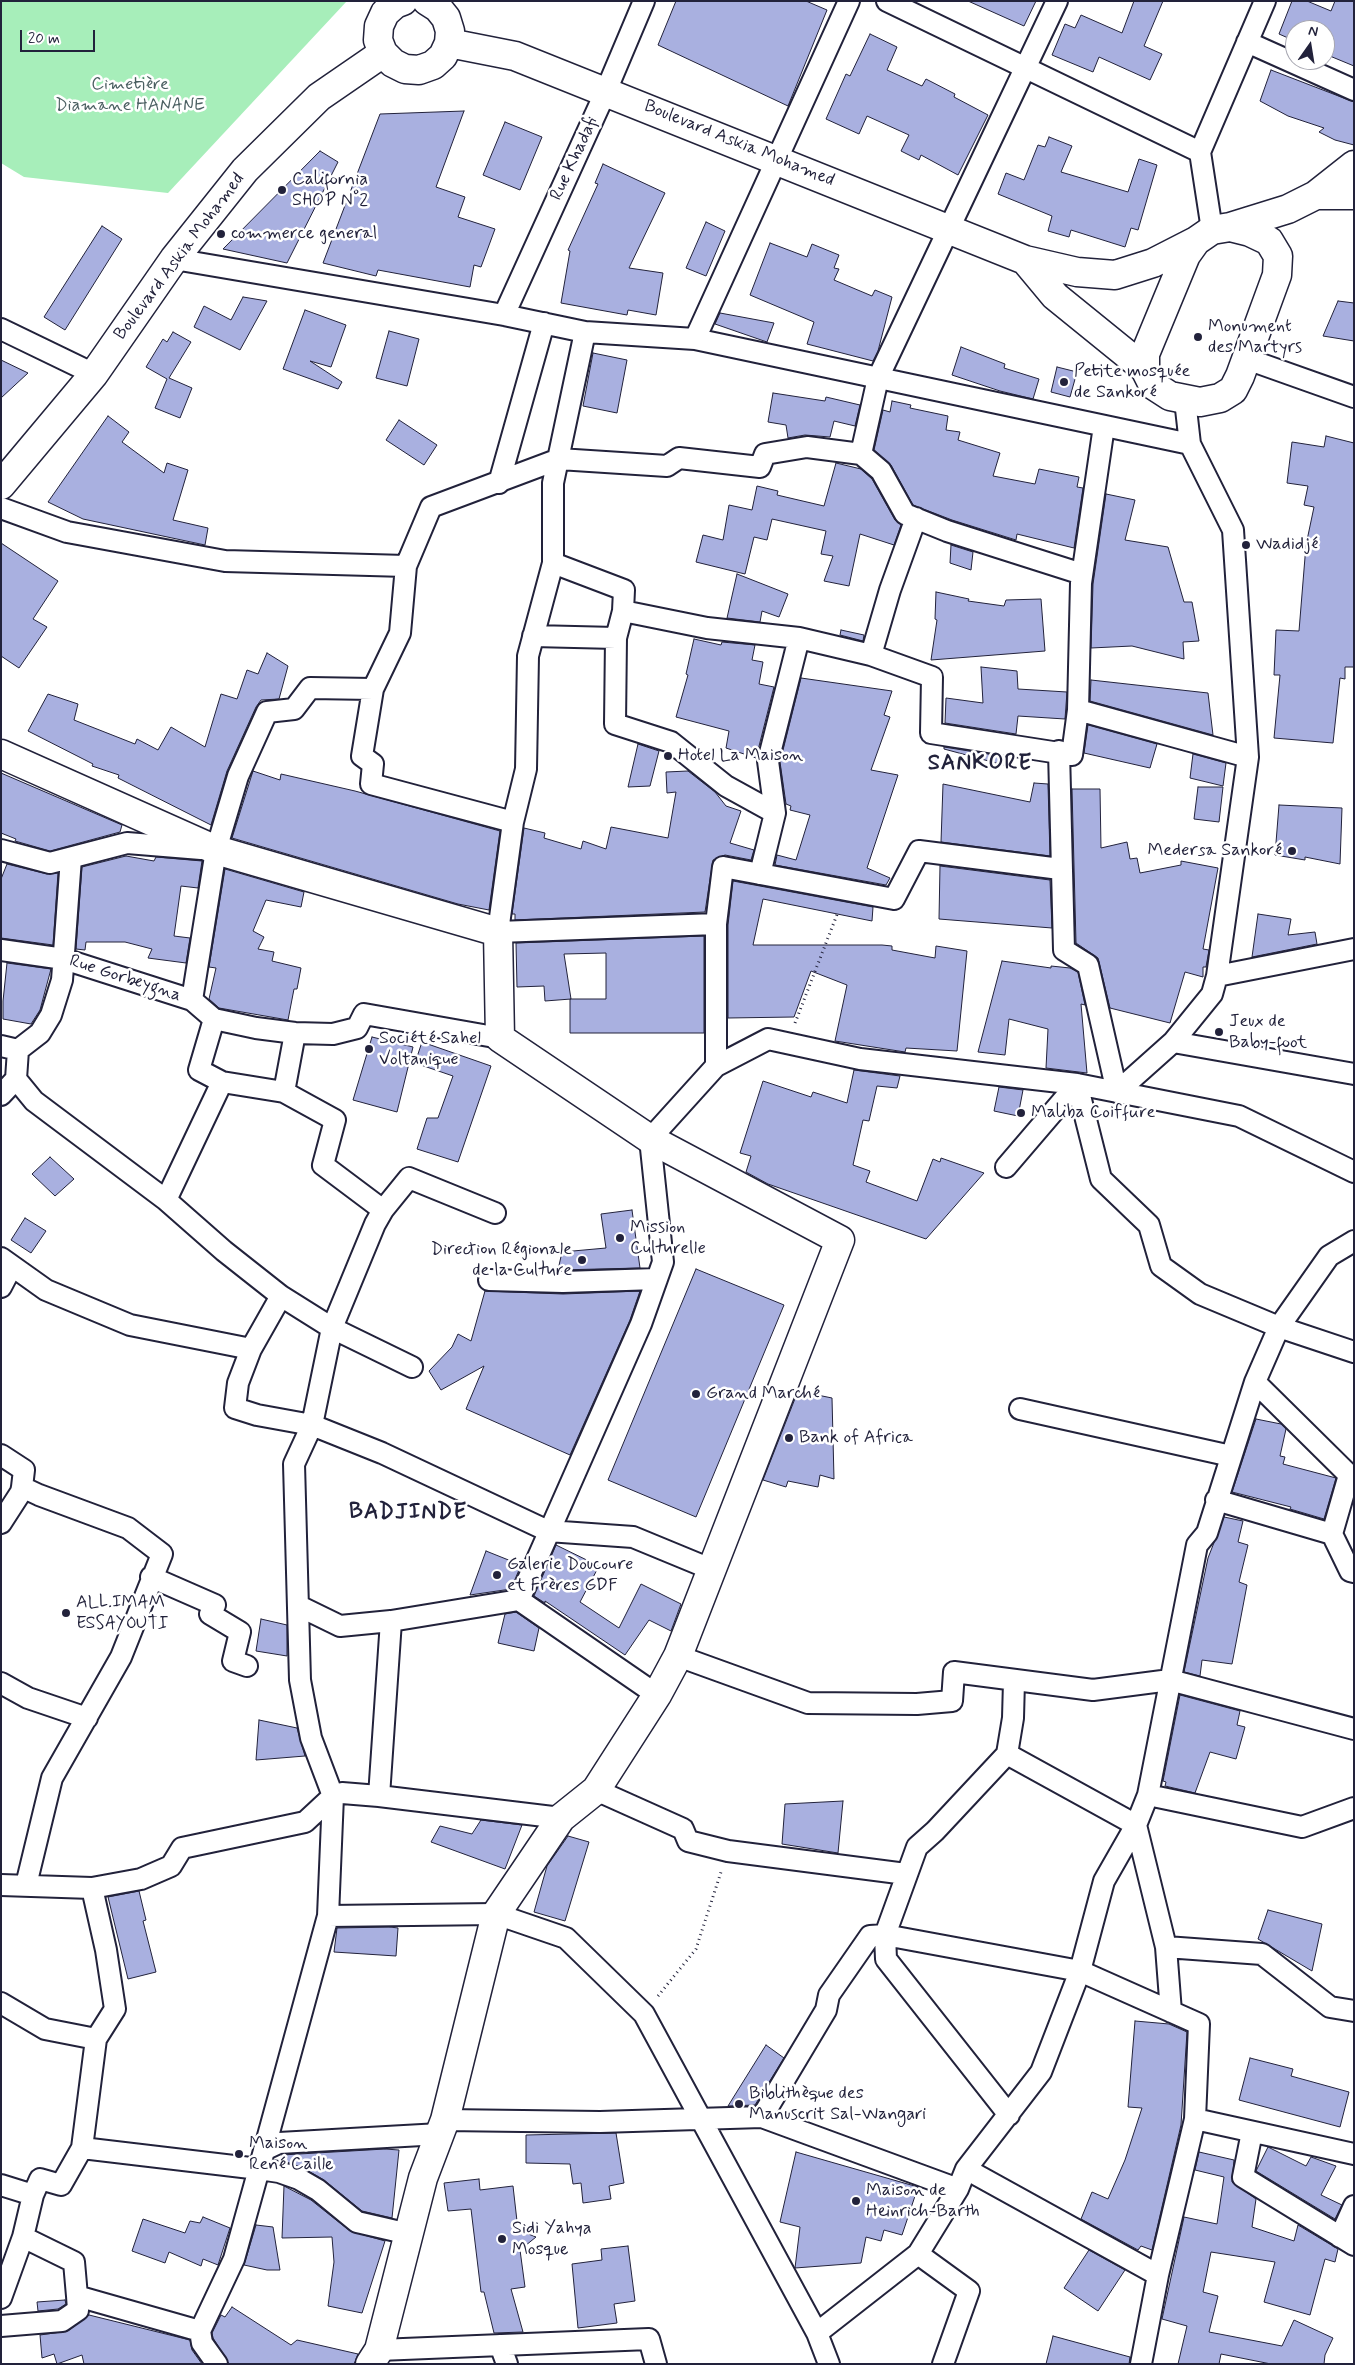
<!DOCTYPE html>
<meta charset="utf-8">
<style>
body{margin:0}
#map{position:relative;width:1355px;height:2365px;overflow:hidden;background:#fff;font-family:Mynerve,sans-serif}
canvas{display:block}
.frame{position:absolute;inset:0;border:2px solid #22223b;pointer-events:none}
.north{position:absolute;left:1285px;top:20px;width:50px;height:50px;box-sizing:border-box;background:#fff;border:1px solid #a7a7b1;border-radius:50%;rotate:13deg;font-size:14px;font-weight:700;line-height:20px;text-align:center;color:#22223b}
.north::after{content:'';display:block;margin:auto;width:18px;height:22px;background:#22223b;clip-path:polygon(50% 0,100% 100%,50% 72%,0 100%)}
.scale{position:absolute;left:20px;top:30px;width:75px;height:22px;box-sizing:border-box;border:2px solid #22223b;border-top:0;padding-left:6px;font-size:15px;line-height:18px;white-space:nowrap;color:#22223b;-webkit-text-stroke:4px #fff;paint-order:stroke}
</style>
<div id="map">
<canvas width="1355" height="2365"></canvas>
<div class="frame"></div>
<div class="north">N</div>
<div class="scale">20 m</div>
</div>
<script>
const ctx = document.querySelector('canvas').getContext('2d');
ctx.lineJoin = 'round';
function paint(path, color) { ctx.fillStyle = color; ctx.fill(path, 'evenodd'); }
const poly = rows => new Path2D(rows.map(r => 'M' + r).join(''));
function trace(path, color, width, dash) { ctx.strokeStyle = color; ctx.lineWidth = width; ctx.lineCap = dash ? 'butt' : 'round'; ctx.setLineDash(dash || []); ctx.stroke(path); }
function write(font, color, halo, rows, align = 'center') {
  ctx.font = font + ' Mynerve,sans-serif'; ctx.lineWidth = 5; ctx.setLineDash([]); ctx.textBaseline = 'middle'; ctx.strokeStyle = halo; ctx.fillStyle = color; for (const [text, x, y, turn = 0] of rows) {
    ctx.save(); ctx.translate(x, y); ctx.rotate((+turn || 0) * Math.PI / 180); ctx.textAlign = isNaN(turn) ? turn : align; if (halo) ctx.strokeText(text, 0, 0); ctx.fillText(text, 0, 0); ctx.restore();
  }
}
const green = poly([
 [1,1,347,1,168,193,24,177,1,163]
]);
const building = poly([
 [676,1,806,1,827,10,788,106,658,45,676,1],
 [968,1,1036,1,1024,26,968,1],
 [1134,1,1163,1,1144,46,1162,54,1150,80,1099,57,1093,72,1052,55,1065,24,1075,28,1081,15,1122,33,1134,1],
 [1292,1,1307,1,1331,11,1335,1,1354,1,1354,66,1325,54,1325,30,1295,30,1295,41,1279,34,1292,1],
 [870,34,897,47,887,70,922,86,926,79,955,94,954,97,988,115,958,175,921,155,919,160,901,151,909,135,867,116,859,134,826,119,846,74,850,76,870,34],
 [1271,70,1354,102,1354,145,1335,140,1319,132,1324,128,1288,116,1260,101,1271,70],
 [464,111,436,187,465,197,458,217,495,229,481,267,474,265,470,287,378,270,376,276,323,263,380,114,464,111],
 [505,122,542,137,520,190,483,175,505,122],
 [1049,137,1072,146,1061,172,1128,192,1139,159,1157,165,1138,230,1131,228,1125,247,1071,230,1069,237,1048,231,1052,216,998,194,1006,173,1024,180,1038,145,1045,147,1049,137],
 [320,151,338,162,287,263,223,249,320,151],
 [603,164,665,193,629,268,663,273,656,315,628,310,627,315,561,303,570,251,568,250,598,184,595,183,603,164],
 [706,222,725,231,706,276,686,268,706,222],
 [102,226,122,239,65,330,44,317,102,226],
 [770,243,807,257,812,244,839,255,834,268,839,269,834,280,872,296,875,290,892,297,878,351,873,361,807,344,814,322,750,295,770,243],
 [243,297,267,301,240,350,194,327,204,306,231,320,243,297],
 [1338,301,1354,303,1354,341,1323,336,1338,301],
 [305,310,346,325,331,367,310,361,342,382,338,389,283,369,305,310],
 [720,313,774,323,767,342,715,324,720,313],
 [389,331,419,339,407,386,376,378,389,331],
 [173,332,191,342,169,378,192,388,180,418,155,408,167,379,146,367,163,339,167,342,173,332],
 [961,347,1005,364,1004,368,1039,379,1033,399,1000,391,952,375,961,347],
 [593,353,627,360,617,413,583,406,593,353],
 [1,360,28,373,1,398,1,360],
 [1057,367,1077,372,1070,397,1051,392,1057,367],
 [773,393,825,401,826,397,860,405,855,426,834,421,830,437,805,435,788,438,786,425,768,422,773,393],
 [892,401,911,405,910,408,948,416,946,430,960,432,958,440,1000,453,993,476,1035,484,1039,469,1079,477,1077,487,1083,488,1074,548,1017,534,1016,540,952,520,913,505,891,465,874,450,883,410,890,412,892,401],
 [108,416,129,432,122,442,164,473,167,463,188,470,173,520,208,528,205,545,83,519,48,502,108,416],
 [399,420,437,445,424,465,386,440,399,420],
 [1326,436,1354,443,1354,667,1345,667,1345,679,1340,678,1333,743,1274,738,1280,675,1274,675,1276,630,1299,631,1306,545,1314,507,1304,505,1308,486,1287,483,1292,442,1324,447,1326,436],
 [836,463,861,469,872,479,895,520,901,525,894,545,860,534,849,586,824,581,833,556,821,554,826,531,772,519,767,540,754,537,745,574,696,562,703,535,723,540,729,505,752,510,757,486,778,491,777,495,824,506,836,463],
 [1106,494,1135,500,1125,540,1168,547,1184,602,1192,602,1199,641,1183,642,1184,659,1132,646,1091,648,1093,584,1106,494],
 [1,543,58,581,33,619,47,627,19,668,1,656,1,543],
 [951,545,973,552,971,570,950,563,951,545],
 [737,574,788,594,779,617,762,611,760,622,727,618,737,574],
 [936,592,969,599,968,601,1004,606,1006,600,1041,599,1045,651,931,660,937,620,935,619,936,592],
 [841,630,864,635,863,641,840,635,841,630],
 [694,639,721,645,722,642,755,645,752,660,763,662,759,684,774,687,756,758,726,748,729,731,676,717,688,675,686,674,694,639],
 [267,653,288,666,279,699,261,700,256,707,227,771,211,825,118,778,119,775,92,766,93,764,28,731,48,694,78,704,74,720,135,744,137,739,158,750,171,727,205,747,221,694,237,699,247,670,258,674,267,653],
 [981,667,1017,671,1018,689,1067,692,1065,719,1018,716,1016,734,945,723,946,698,983,703,981,667],
 [801,678,892,691,884,715,890,717,871,770,898,775,867,868,890,878,886,885,775,865,777,855,796,860,810,815,790,810,791,806,786,804,780,762,801,678],
 [1091,680,1208,693,1213,735,1090,701,1091,680],
 [1088,725,1157,744,1150,768,1084,753,1088,725],
 [638,744,659,751,650,786,628,787,638,744],
 [944,747,1013,758,1011,767,944,749,944,747],
 [1193,754,1226,763,1223,786,1190,778,1193,754],
 [253,771,280,780,281,774,355,791,500,831,489,910,458,904,232,838,253,771],
 [688,771,715,792,726,806,741,811,730,843,754,850,751,860,725,855,713,860,705,912,515,920,515,914,512,914,524,828,545,833,544,838,581,849,583,841,606,849,611,827,668,838,676,792,667,793,666,772,688,771],
 [1,773,122,825,120,832,50,851,15,841,16,839,1,833,1,773],
 [1034,783,1048,784,1050,856,941,842,943,784,1030,802,1034,783],
 [1198,787,1223,787,1219,822,1194,819,1198,787],
 [1072,789,1100,789,1101,848,1127,842,1130,859,1137,858,1140,873,1181,865,1181,861,1218,868,1203,949,1209,950,1206,967,1203,967,1203,977,1185,972,1170,1023,1110,1008,1098,958,1076,943,1072,789],
 [1279,805,1342,808,1340,864,1305,857,1305,860,1275,855,1279,805],
 [126,856,154,861,156,857,202,861,198,888,181,886,174,936,190,938,186,963,148,958,152,949,125,942,86,942,85,950,76,949,82,867,126,856],
 [7,864,47,874,58,873,53,945,1,938,1,879,7,864],
 [940,866,1050,880,1052,928,939,919,940,866],
 [225,869,304,892,301,907,266,900,253,931,264,937,258,949,274,952,272,961,301,968,297,989,294,989,288,1020,219,1008,209,999,216,968,209,967,225,869],
 [733,881,873,907,872,921,763,899,753,945,882,945,892,946,892,950,935,958,936,946,967,951,957,1051,906,1048,905,1052,835,1041,847,985,811,971,794,1017,728,1018,728,925,733,881],
 [1258,914,1291,919,1288,935,1315,932,1317,944,1252,957,1258,914],
 [704,936,704,1033,570,1033,570,999,606,999,606,953,564,954,571,999,545,1001,544,986,517,987,516,943,704,936],
 [1002,961,1051,968,1051,966,1070,968,1078,972,1085,1005,1081,1004,1087,1073,1046,1068,1048,1029,1009,1019,1005,1055,978,1052,1002,961],
 [7,963,51,969,40,1010,31,1024,3,1019,3,1001,7,963],
 [372,1037,413,1047,397,1112,353,1100,372,1037],
 [422,1042,491,1066,458,1162,417,1149,427,1118,438,1118,453,1076,415,1063,422,1042],
 [854,1070,900,1076,897,1088,877,1086,869,1121,863,1120,853,1165,870,1171,866,1182,917,1201,933,1159,940,1162,941,1158,984,1173,926,1239,768,1184,746,1172,751,1156,740,1153,763,1081,811,1097,813,1092,847,1103,854,1070],
 [999,1087,1023,1090,1018,1116,994,1111,999,1087],
 [50,1157,74,1179,55,1196,32,1174,50,1157],
 [632,1210,640,1268,558,1270,562,1252,606,1248,601,1214,632,1210],
 [25,1218,46,1231,31,1253,11,1240,25,1218],
 [696,1269,784,1305,696,1517,608,1480,696,1269],
 [485,1291,563,1294,640,1291,630,1320,570,1455,466,1409,484,1366,441,1390,429,1371,452,1347,458,1334,471,1341,485,1291],
 [798,1391,832,1398,834,1479,820,1475,818,1487,788,1481,786,1487,763,1480,798,1391],
 [1256,1419,1281,1424,1286,1429,1280,1456,1285,1457,1283,1464,1336,1478,1324,1519,1290,1509,1291,1507,1232,1492,1256,1419],
 [1224,1517,1243,1521,1238,1542,1248,1545,1239,1582,1247,1585,1232,1664,1202,1660,1200,1676,1184,1672,1208,1558,1224,1517],
 [556,1545,599,1566,580,1602,619,1628,641,1584,681,1604,671,1631,649,1620,625,1655,545,1601,545,1603,534,1596,556,1545],
 [486,1551,521,1565,511,1589,470,1595,486,1551],
 [516,1612,539,1628,534,1651,498,1643,505,1614,516,1612],
 [261,1619,287,1625,287,1656,256,1651,261,1619],
 [1180,1695,1240,1711,1237,1725,1245,1727,1236,1759,1210,1752,1195,1793,1165,1786,1166,1782,1163,1781,1180,1695],
 [259,1720,297,1728,305,1756,256,1760,259,1720],
 [843,1801,838,1853,782,1844,785,1804,843,1801],
 [481,1820,522,1825,505,1869,431,1842,440,1826,472,1834,481,1820],
 [568,1836,589,1842,565,1921,534,1912,547,1866,568,1836],
 [139,1891,146,1920,143,1921,156,1972,128,1979,108,1897,139,1891],
 [1268,1910,1322,1924,1312,1971,1258,1939,1268,1910],
 [390,1927,398,1928,396,1956,334,1952,337,1928,390,1927],
 [1135,2021,1169,2024,1187,2032,1181,2125,1152,2250,1141,2246,1138,2250,1081,2219,1092,2192,1108,2199,1125,2160,1142,2108,1128,2107,1135,2021],
 [766,2045,784,2058,755,2105,728,2106,766,2045],
 [1250,2058,1293,2069,1291,2076,1349,2092,1340,2127,1239,2100,1250,2058],
 [616,2133,624,2183,609,2186,611,2199,583,2203,581,2183,573,2184,570,2164,526,2163,526,2135,616,2133],
 [1268,2147,1306,2166,1311,2157,1336,2166,1321,2195,1342,2205,1335,2219,1256,2171,1268,2147],
 [385,2149,399,2150,392,2218,362,2211,324,2180,303,2168,281,2160,282,2155,385,2149],
 [796,2152,918,2187,902,2235,884,2230,881,2241,866,2237,861,2263,795,2268,800,2227,780,2222,796,2152],
 [1199,2152,1234,2160,1232,2182,1256,2199,1252,2227,1294,2241,1298,2225,1338,2249,1335,2262,1325,2259,1310,2315,1264,2302,1275,2262,1211,2252,1203,2292,1218,2296,1209,2332,1282,2346,1294,2320,1333,2338,1325,2355,1324,2364,1271,2364,1221,2354,1219,2364,1178,2364,1187,2326,1162,2319,1184,2217,1217,2224,1224,2177,1195,2170,1199,2152],
 [479,2179,480,2190,513,2186,518,2230,536,2237,520,2250,525,2287,511,2289,523,2332,494,2333,484,2292,481,2292,471,2209,448,2211,444,2183,479,2179],
 [284,2186,311,2200,350,2231,385,2241,362,2313,328,2306,334,2262,332,2237,282,2238,284,2186],
 [203,2217,230,2228,218,2265,203,2259,201,2266,169,2252,165,2263,132,2251,143,2219,185,2233,190,2221,200,2223,203,2217],
 [256,2225,273,2227,280,2270,267,2270,244,2265,256,2225],
 [628,2246,635,2301,614,2304,617,2323,578,2328,572,2264,602,2260,601,2249,628,2246],
 [1089,2250,1125,2270,1098,2311,1064,2288,1089,2250],
 [65,2300,66,2304,58,2309,38,2311,37,2302,65,2300],
 [232,2307,291,2345,297,2340,358,2354,354,2364,229,2364,213,2338,212,2333,221,2315,225,2317,232,2307],
 [89,2315,190,2340,192,2350,202,2364,84,2364,82,2355,57,2364,54,2354,42,2358,40,2335,68,2331,89,2315],
 [1053,2336,1130,2357,1129,2364,1046,2364,1053,2336]
]);
const path = poly([
 [795,1023,838,912],
 [658,1996,696,1949,721,1872]
]);
const street = poly([
 [887,1,1200,152],
 [1247,42,1354,90],
 [1212,230,1200,152,1265,1],
 [174,259,504,315,585,332,695,339,1190,444],
 [504,315,606,91,644,1],
 [1,329,94,374],
 [585,332,553,483,553,563,528,656,526,769,513,822,498,932,716,924],
 [695,339,849,1],
 [1247,359,1354,397],
 [1104,426,1081,583,1078,710,1248,757],
 [861,454,878,378,1057,1],
 [499,483,544,323],
 [1,508,67,532,225,561,406,566],
 [553,563,624,590,623,611],
 [533,636,616,638],
 [871,655,890,590,916,518],
 [1059,751,1064,950,1088,965,1117,1092,1173,1042,1212,994,1217,976,1248,757,1233,530,1190,444,1185,400],
 [775,813,768,761,799,638],
 [513,822,371,784,373,764,362,756,373,689,400,633,406,566,431,507,559,459,667,466,679,458,760,467,765,454,807,447,861,454,881,471,905,514,947,531,1082,574],
 [1,850,50,863,127,843,201,849],
 [760,874,775,813,726,786,671,742,615,724,616,638,623,611,707,628,799,638,871,655,932,677,931,733,1072,755,1078,710],
 [1,950,64,959,192,1000,214,1019,256,1028,295,1033,333,1034,357,1028,364,1014,500,1038],
 [1217,976,1354,949],
 [192,1000,216,850,238,776,267,712,294,709,310,688,373,689],
 [1173,1042,1354,1074],
 [1,1046,18,1050,40,1033,51,1015,62,980,71,858],
 [18,1050,16,1079,34,1101,166,1200,224,1251,281,1296,332,1328,412,1367],
 [716,1066,716,924,723,867,894,899,919,851,1060,869],
 [222,1082,284,1092,335,1120,323,1165,383,1210],
 [1077,1084,1101,1179,1149,1225,1161,1266,1200,1294,1279,1327,1354,1352],
 [284,1092,295,1033],
 [1,1095,16,1079],
 [1006,1167,1077,1084],
 [166,1200,222,1082,199,1070,214,1019],
 [1,1258,46,1290,130,1325,251,1349],
 [489,1280,563,1282,657,1279],
 [1,1287,12,1266],
 [281,1296,251,1349,238,1383,235,1408,257,1415,312,1425,382,1453,548,1531,633,1537,713,1570],
 [1255,1382,1349,1475,1354,1476],
 [1020,1409,1231,1456],
 [1,1455,24,1470,22,1487,39,1495,128,1528,162,1554,121,1657,52,1778,26,1885],
 [1216,1500,1332,1534,1350,1571,1354,1572],
 [1,1523,21,1492,22,1487],
 [1332,1534,1349,1475],
 [151,1577,215,1605,210,1614,240,1632,233,1661,247,1666],
 [519,1600,641,1324,663,1262,650,1139,716,1066,768,1039,860,1059,1077,1084,1239,1116,1354,1172],
 [299,1606,340,1626,391,1621,519,1600,657,1695],
 [678,1656,808,1703,917,1704,952,1701,954,1672,1093,1690,1170,1680,1354,1729],
 [1,1683,28,1698,87,1718],
 [596,1790,683,1829,688,1841,728,1851,906,1874],
 [1148,1795,1302,1827,1354,1808],
 [379,1796,391,1621],
 [1,1885,92,1888,141,1879,171,1866,182,1848,305,1822,333,1796,342,1793,379,1796,561,1818],
 [328,1916,496,1914,566,1938,644,2014,817,2333,829,2364],
 [1166,1947,1262,1954,1330,2007,1354,2011],
 [1,2003,45,2029,96,2039,115,2009,106,1950,92,1888],
 [1171,2012,1166,1947,1136,1825,1148,1795,1197,1545,1207,1533,1255,1382,1279,1327,1329,1256,1354,1241],
 [1009,2115,886,1959,885,1935,917,1847,935,1831,1007,1754,1013,1718,1014,1681],
 [762,2117,826,2010,829,1995,870,1936,885,1935,1080,1971,1199,2024,1195,2119,1158,2275,1141,2364],
 [1195,2119,1354,2154],
 [445,2120,600,2122,762,2117,958,2189],
 [1252,2132,1243,2177,1354,2245],
 [82,2148,96,2039],
 [264,2150,279,2143,440,2134],
 [966,2169,1158,2275],
 [1,2185,33,2195,23,2237,74,2262,77,2296,200,2331,202,2343,217,2364],
 [33,2195,40,2179,61,2185,82,2148,259,2169,328,1916,333,1796,311,1738,300,1680,294,1464,312,1425,332,1328,375,1224,383,1210,409,1178,495,1213],
 [1340,2237,1354,2206],
 [918,2254,969,2291,943,2364],
 [1,2298,23,2237],
 [1,2326,62,2321,78,2310,77,2296],
 [200,2331,234,2259,259,2169,279,2172,299,2179,318,2190,357,2222,409,2234],
 [817,2333,918,2254,958,2189,966,2169,1041,2072,1080,1971,1104,1881,1136,1825,1007,1754],
 [500,2345,507,2364],
 [379,2350,649,2339,656,2364]
]);
const secondary = poly([
 [403,1,395,4,385,13,379,26,378,40,383,53,393,63,405,69,419,70,433,65,443,56,449,43,450,31,446,18,438,8,427,1],
 [449,43,515,56,1025,260,1077,272,1115,275,1153,263,1196,241],
 [1316,195,1354,195],
 [1230,227,1250,232,1269,241,1278,256,1277,275,1240,376,1233,390,1220,398,1200,402,1170,396,1153,385,1145,369,1145,354,1186,255,1196,241,1212,230,1230,227],
 [1230,227,1288,209,1316,195,1354,165],
 [1025,260,1055,296,1145,369],
 [1,485,94,374,174,259,245,170,319,97,383,53],
 [1,754,216,850,498,932,500,1038,650,1139,840,1240,678,1656,657,1695,596,1790,561,1818,496,1914,445,2120,423,2178,379,2350,370,2364]
]);
const markers = [
 [282,190,5,"#22223b"],
 [221,234,5,"#22223b"],
 [1198,337,5,"#22223b"],
 [1064,382,5,"#22223b"],
 [1246,545,5,"#22223b"],
 [668,756,5,"#22223b"],
 [1292,851,5,"#22223b"],
 [1219,1032,5,"#22223b"],
 [369,1049,5,"#22223b"],
 [1021,1113,5,"#22223b"],
 [620,1238,5,"#22223b"],
 [582,1260,5,"#22223b"],
 [696,1394,5,"#22223b"],
 [789,1438,5,"#22223b"],
 [497,1575,5,"#22223b"],
 [66,1613,5,"#22223b"],
 [739,2104,5,"#22223b"],
 [239,2154,5,"#22223b"],
 [856,2201,5,"#22223b"],
 [502,2239,5,"#22223b"]
];
const parkNames = [
 ["Cimetière",130,85],
 ["Diamane HANANE",130,106]
];
const streetNames = [
 ["Boulevard Askia Mohamed",739,144,22],
 ["Rue Khadafi",575,159,-65],
 ["Boulevard Askia Mohamed",180,257,-53],
 ["Rue Gorbeygna",125,979,18]
];
const poiNames = [
 ["California",292,180],
 ["SHOP N°2",292,201],
 ["commerce general",231,234],
 ["Monument",1208,327],
 ["des Martyrs",1208,348],
 ["Petite mosquée",1074,372],
 ["de Sankoré",1074,393],
 ["Wadidjé",1256,545],
 ["Hotel La Maison",678,756],
 ["Medersa Sankoré",1282,851,"right"],
 ["Jeux de",1229,1022],
 ["Baby-foot",1229,1043],
 ["Société Sahel",379,1039],
 ["Voltanique",379,1060],
 ["Maliba Coiffure",1031,1113],
 ["Mission",630,1228],
 ["Culturelle",630,1249],
 ["Direction Régionale",572,1250,"right"],
 ["de la Culture",572,1271,"right"],
 ["Grand Marché",706,1394],
 ["Bank of Africa",799,1438],
 ["Galerie Doucoure",507,1565],
 ["et Frères GDF",507,1586],
 ["ALL.IMAM",76,1603],
 ["ESSAYOUTI",76,1624],
 ["Biblithèque des",749,2094],
 ["Manuscrit Sal-Wangari",749,2115],
 ["Maison",249,2144],
 ["René Caille",249,2165],
 ["Maison de",866,2191],
 ["Heinrich-Barth",866,2212],
 ["Sidi Yahya",512,2229],
 ["Mosque",512,2250]
];
const districtNames = [
 ["SANKORE",980,764],
 ["BADJINDE",408,1513]
];
paint(green, '#a7eeba');
paint(building, '#a9b0e0');
trace(building, '#22223b', 1);
trace(street, '#22223b', 24);
trace(secondary, '#22223b', 31);
trace(path, '#22223b', 3, [1, 4]);
trace(street, '#fff', 20);
trace(secondary, '#fff', 28);
for (const [x, y, r, color] of markers) { const dot = new Path2D(); dot.arc(x, y, r, 0, 2 * Math.PI); ctx.fillStyle = color; ctx.fill(dot); trace(dot, '#fff', 2); }
write('18px', '#4a5f61', '#fff', parkNames);
write('18px', '#22223b', '#fff', streetNames);
write('18px', '#22223b', '#fff', poiNames, 'left');
ctx.letterSpacing = '1px';
write('bold 22px', '#22223b', '#fff', districtNames);
ctx.letterSpacing = '0px';
</script>
